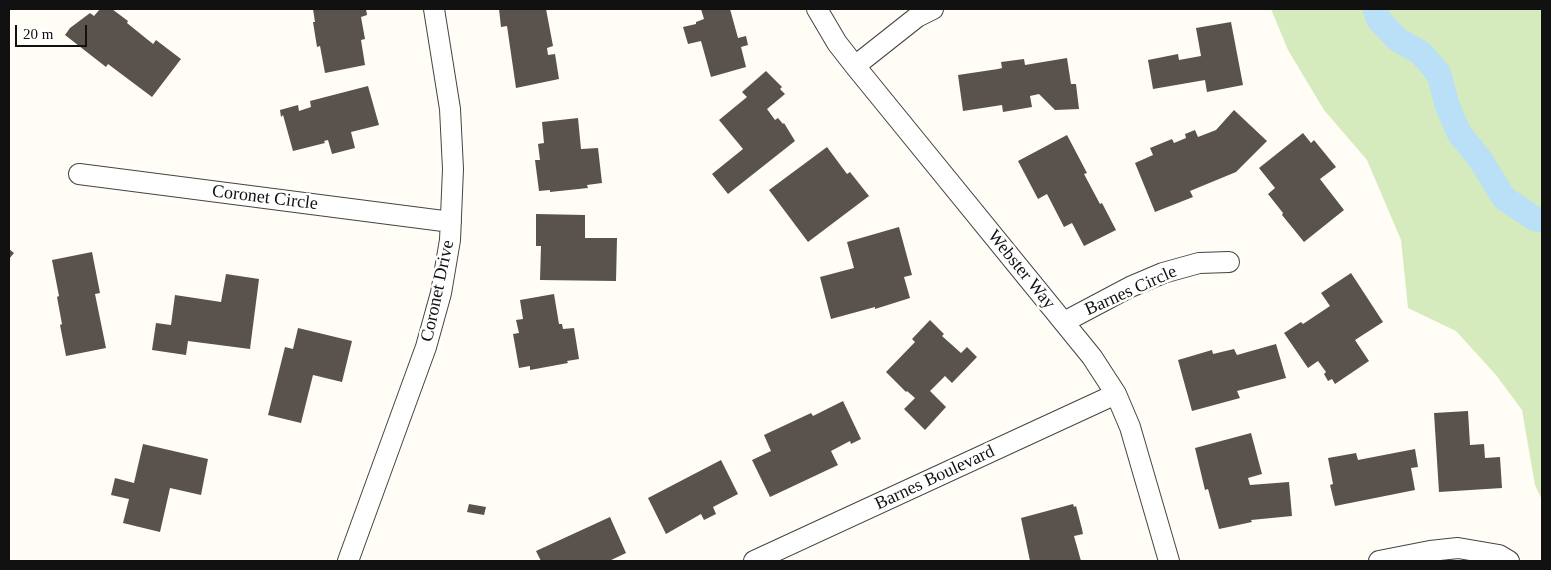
<!DOCTYPE html>
<style>
body{margin:0}
#map{position:relative;width:1551px;height:570px;overflow:hidden;background:#fffdf5;font-family:"Times New Roman",serif}
canvas{display:block}
.frame{position:absolute;inset:0;border:10px solid #111;pointer-events:none}
.scale{position:absolute;left:15px;top:25px;width:72px;height:22px;box-sizing:border-box;border:2px solid #111;border-top:0;padding-left:6px;font-size:15px;line-height:18px;white-space:nowrap;color:#111;-webkit-text-stroke:4px #fff;paint-order:stroke}
</style>
<div id="map">
<canvas width="1551" height="570"></canvas>
<div class="frame"></div>
<div class="scale">20 m</div>
</div>
<script>
const ctx = document.querySelector('canvas').getContext('2d');
ctx.lineJoin = 'round';
function paint(path, color) { ctx.fillStyle = color; ctx.fill(path, 'evenodd'); }
const poly = rows => new Path2D(rows.map(r => 'M' + r).join(''));
function trace(path, color, width, dash) { ctx.strokeStyle = color; ctx.lineWidth = width; ctx.lineCap = dash ? 'butt' : 'round'; ctx.setLineDash(dash || []); ctx.stroke(path); }
function write(font, color, halo, rows, align = 'center') {
  ctx.font = font + ' "Times New Roman",serif'; ctx.lineWidth = 5; ctx.setLineDash([]); ctx.textBaseline = 'middle'; ctx.strokeStyle = halo; ctx.fillStyle = color; for (const [text, x, y, turn = 0] of rows) {
    ctx.save(); ctx.translate(x, y); ctx.rotate((+turn || 0) * Math.PI / 180); ctx.textAlign = isNaN(turn) ? turn : align; if (halo) ctx.strokeText(text, 0, 0); ctx.fillText(text, 0, 0); ctx.restore();
  }
}
const green = poly([
 [1271,9,1542,9,1542,500,1535,485,1522,410,1496,375,1456,331,1408,308,1401,240,1367,160,1324,110,1288,50]
]);
const canal = poly([
 [1375,9,1379,20,1397,39,1421,53,1439,74,1447,105,1459,133,1480,159,1504,198,1535,219,1542,220]
]);
const building = poly([
 [100,9,112,9,128,21,127,23,153,44,156,40,181,59,152,97,108,64,106,67,65,35,70,28,90,13,94,16],
 [313,9,366,9,367,15,361,17,365,39,361,40,365,65,325,73,320,46,317,47,313,22,315,22],
 [499,9,546,9,553,46,547,48,548,55,555,54,559,79,516,88,507,26,501,27],
 [701,9,730,9,738,38,746,36,748,45,741,47,746,67,711,77,701,41,688,44,683,27,696,24,696,22,704,19],
 [1231,22,1243,85,1207,92,1205,80,1153,89,1148,60,1178,54,1179,60,1201,56,1196,28],
 [1067,58,1071,84,1076,84,1079,109,1055,110,1039,94,1030,96,1032,107,1003,112,1002,105,963,111,958,75,998,69,1002,68,1001,62,1024,59,1025,65],
 [766,71,782,87,780,89,785,94,767,109,775,120,778,118,783,124,784,123,795,141,728,194,712,174,743,149,719,120,747,97,742,92],
 [368,86,379,125,351,132,355,148,332,154,328,140,324,141,325,143,293,151,283,115,281,117,280,110,298,105,299,111,311,107,310,101],
 [1234,110,1267,141,1236,172,1190,191,1193,197,1155,212,1135,163,1153,155,1150,148,1172,139,1174,143,1186,138,1185,134,1195,130,1198,137,1216,130],
 [578,118,581,149,598,148,602,183,587,185,588,188,550,192,550,190,539,191,535,160,540,160,538,144,544,143,542,122],
 [1303,133,1311,143,1314,140,1336,167,1320,179,1344,210,1304,242,1282,215,1283,213,1268,194,1275,188,1259,168],
 [1067,135,1087,173,1084,174,1100,204,1102,203,1116,230,1084,246,1072,223,1064,227,1047,194,1038,199,1018,161],
 [827,147,847,174,850,172,869,196,808,242,769,190],
 [536,214,585,215,585,238,617,238,616,281,540,280,541,246,536,246],
 [899,227,912,275,904,277,910,298,875,309,875,307,831,319,820,277,854,268,847,242],
 [9,249,14,253,9,259],
 [92,252,100,293,95,294,106,348,66,356,60,325,62,324,57,297,59,296,52,260],
 [1351,273,1383,322,1355,340,1369,361,1335,384,1332,379,1328,381,1324,374,1326,372,1318,361,1308,368,1284,333,1301,322,1303,324,1330,306,1321,293],
 [226,274,259,279,250,349,188,341,186,355,152,350,156,323,171,325,175,295,221,302],
 [554,294,559,324,562,324,563,329,574,328,579,359,567,361,568,363,530,370,530,366,519,368,513,334,519,333,516,320,523,319,520,300],
 [930,320,944,334,942,336,961,353,967,347,977,357,952,383,945,376,930,391,946,407,925,430,904,409,915,398,907,391,906,392,886,372,915,342,912,339],
 [298,328,352,341,342,382,313,375,301,423,268,415,285,347,293,349],
 [1276,344,1286,378,1237,391,1240,398,1192,411,1178,360,1212,350,1213,354,1234,349,1237,355],
 [843,401,861,439,851,444,850,441,831,451,838,465,770,497,752,460,771,451,764,435,811,413,813,416],
 [1468,411,1470,445,1484,444,1485,458,1500,457,1502,488,1439,492,1434,413],
 [1251,433,1262,474,1248,478,1250,485,1289,482,1292,516,1251,520,1252,522,1219,529,1208,489,1205,490,1195,448],
 [143,444,208,459,201,495,170,488,160,532,123,523,129,499,111,495,115,478,134,483],
 [1415,449,1418,467,1411,468,1415,490,1335,506,1330,485,1333,484,1328,458,1356,453,1358,460],
 [721,460,738,494,713,507,716,514,704,520,701,514,666,534,648,498],
 [469,504,486,507,484,515,467,512],
 [1073,504,1074,507,1076,506,1082,529,1083,534,1074,536,1081,561,1030,561,1021,518],
 [610,517,626,553,609,561,541,561,536,551]
]);
const street = poly([
 [817,9,837,43,855,66,1092,357,1116,394,1130,427,1169,561],
 [855,66,917,17,933,9],
 [79,174,451,222],
 [1064,322,1130,287,1163,273,1199,263,1229,262],
 [348,561,426,347,441,293,450,240,453,169,450,109,434,9],
 [754,561,1116,394],
 [1379,561,1430,551,1458,548,1499,555,1509,561]
]);
const streetNames = [
 ["Coronet Circle",265,198,7],
 ["Webster Way",1021,270,51],
 ["Coronet Drive",438,291,-78],
 ["Barnes Circle",1131,291,-24],
 ["Barnes Boulevard",935,478,-25]
];
paint(green, '#d5ebbd');
trace(canal, '#b9e0f7', 25);
paint(building, '#5a524d');
trace(street, '#444', 22);
trace(street, '#fff', 20);
write('18px', '#111', '#fff', streetNames);
</script>
